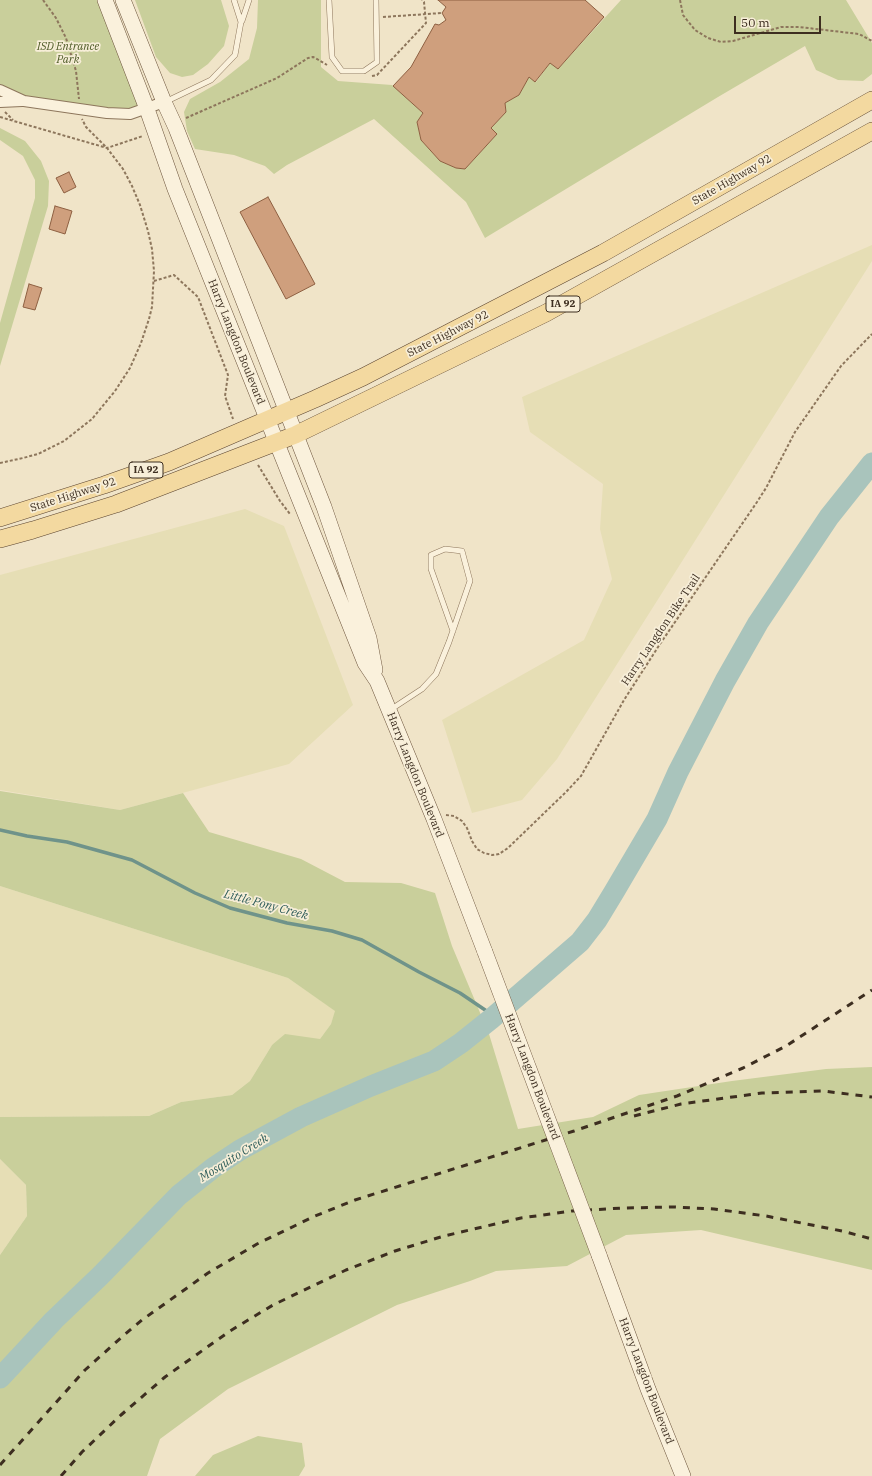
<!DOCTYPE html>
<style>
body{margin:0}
#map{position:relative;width:872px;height:1476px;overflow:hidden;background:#f0e4c8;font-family:"IBM Plex Serif",serif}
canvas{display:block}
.scale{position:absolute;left:734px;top:16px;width:87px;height:18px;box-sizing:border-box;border:2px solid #3d2e20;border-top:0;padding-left:5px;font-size:12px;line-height:14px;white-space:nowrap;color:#3d2e20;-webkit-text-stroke:3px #f7eed8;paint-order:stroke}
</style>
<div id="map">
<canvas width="872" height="1476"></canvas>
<div class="scale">50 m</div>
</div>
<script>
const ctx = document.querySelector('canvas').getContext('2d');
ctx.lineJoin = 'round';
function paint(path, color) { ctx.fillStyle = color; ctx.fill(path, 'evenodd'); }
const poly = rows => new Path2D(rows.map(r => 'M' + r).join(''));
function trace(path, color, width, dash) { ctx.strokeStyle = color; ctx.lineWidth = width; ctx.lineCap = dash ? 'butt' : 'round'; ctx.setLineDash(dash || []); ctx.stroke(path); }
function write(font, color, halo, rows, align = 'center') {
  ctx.font = font + ' "IBM Plex Serif",serif'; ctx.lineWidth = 3.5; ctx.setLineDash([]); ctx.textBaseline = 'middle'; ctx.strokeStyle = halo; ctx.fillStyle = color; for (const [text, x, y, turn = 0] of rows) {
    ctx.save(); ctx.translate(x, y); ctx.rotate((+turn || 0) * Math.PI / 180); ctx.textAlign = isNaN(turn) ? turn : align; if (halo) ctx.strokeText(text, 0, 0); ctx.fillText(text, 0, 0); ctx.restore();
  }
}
const farmland = poly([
 [872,245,872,261,557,759,522,800,472,813,442,720,584,640,612,579,600,529,603,484,530,432,522,397],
 [245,509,284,526,353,705,289,764,120,810,0,790,0,575],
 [0,886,288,978,336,1011,331,1024,320,1039,272,1045,250,1081,232,1095,181,1102,149,1116,0,1117],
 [0,1159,26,1185,27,1216,0,1255]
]);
const green = poly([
 [0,0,105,0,147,109,130,114,24,101,0,90],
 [135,0,221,0,229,26,224,46,208,64,193,75,182,77,170,73,156,57],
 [258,0,321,0,321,67,338,81,392,85,423,113,417,122,421,140,440,161,456,168,465,169,497,134,491,128,506,112,505,103,519,95,529,77,536,82,550,63,558,69,621,0,846,0,872,43,872,74,863,81,838,80,816,70,805,46,718,97,485,238,466,202,374,119,287,165,274,174,265,166,234,155,195,149,187,131,184,112,190,99,220,82,249,59,257,28],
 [0,128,25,141,41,161,49,181,48,206,0,366,0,323,35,198,35,180,23,156,0,140],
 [0,791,120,810,183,793,209,832,301,859,345,882,401,883,435,893,452,946,489,1034,518,1129,593,1117,639,1095,732,1081,826,1069,872,1067,872,1270,701,1230,626,1235,567,1266,496,1271,470,1281,397,1305,228,1389,160,1439,147,1476,0,1476,0,1255,27,1216,26,1185,0,1159,0,1117,149,1116,181,1102,232,1095,250,1081,272,1045,285,1034,320,1039,331,1024,335,1011,288,978,0,886],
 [258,1436,302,1443,305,1466,299,1476,195,1476,213,1455]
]);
const stream = poly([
 [0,830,27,836,67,842,132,860,195,893,230,908,287,923,332,931,362,940,419,972,460,993,494,1016]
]);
const river = poly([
 [0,1378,54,1320,100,1276,179,1195,213,1168,240,1150,301,1117,371,1086,434,1061,461,1043,491,1019,580,942,597,920,614,892,657,819,678,772,725,681,758,623,829,517,872,463]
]);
const building = poly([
 [438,0,585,0,604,17,558,69,550,63,535,82,529,77,519,95,505,103,506,112,491,128,497,134,465,169,456,168,440,161,421,140,417,122,423,113,393,86,411,67,435,24,439,25,446,20,442,13,446,7,438,0],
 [69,172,76,187,64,193,56,178,69,172],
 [268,197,315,284,286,299,240,212,268,197],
 [55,206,72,211,65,234,49,229,55,206],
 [29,284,42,288,35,310,23,307,29,284]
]);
const path = poly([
 [43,0,56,18,66,38,76,71,79,99],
 [680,0,683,15,695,30,708,38,721,42,733,41,781,27,799,27,859,34,872,41],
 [383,17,442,13],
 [372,76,377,75,426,23,424,2,422,0],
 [5,112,13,120],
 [0,117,107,148,143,136],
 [186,118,277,78,308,58,313,57,317,59,327,65],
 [154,281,174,275,198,297,228,375,225,396,233,419],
 [0,463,23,458,38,454,64,441,92,419,115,391,130,368,141,343,149,319,152,307,154,271,152,249,148,231,140,205,132,186,123,169,107,148,86,127,82,119],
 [258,465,280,501,290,514],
 [446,815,454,816,462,821,467,828,472,841,477,849,484,853,492,855,499,854,508,848,566,792,581,776,624,700,660,644,757,502,766,488,795,432,841,366,872,334]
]);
const service = poly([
 [329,0,332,57,342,71,364,71,377,62,376,0],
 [242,21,249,0],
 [165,102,211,80,235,55,241,22,234,0],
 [390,710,422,689,436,674,449,642,470,581,462,551,445,549,431,555,431,569,453,631]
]);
const minor = poly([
 [0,90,24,101,107,113,130,114,164,102],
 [0,102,22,101]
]);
const secondary = poly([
 [105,0,147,109,175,189,365,663,377,681,434,819,485,952],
 [123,0,164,102,176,128,324,507,369,638,375,670],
 [599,1255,648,1389,683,1476]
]);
const primary = poly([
 [0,518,104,485,169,462,315,399,363,377,603,253,872,100],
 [0,539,33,530,116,504,295,435,546,313,872,131]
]);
const rail = poly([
 [634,1116,681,1104,762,1093,823,1091,872,1097],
 [0,1465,85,1370,123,1336,142,1320,208,1273,257,1244,315,1216,355,1200,574,1131,677,1096,743,1068,786,1046,872,990],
 [61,1476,82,1452,121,1415,165,1377,230,1331,273,1305,346,1270,395,1251,444,1236,521,1218,572,1211,623,1208,674,1207,714,1209,766,1216,842,1231,872,1239]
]);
const secondaryBridge = poly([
 [485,952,599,1255]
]);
const shields = [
 [563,304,34],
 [146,470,34]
];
const shieldNames = [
 ["IA 92",563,304],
 ["IA 92",146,470]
];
const parkNames = [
 ["ISD Entrance",68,47],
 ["Park",68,60]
];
const streetNames = [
 ["State Highway 92",732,180,-30],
 ["State Highway 92",448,334,-27],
 ["Harry Langdon Boulevard",236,342,68],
 ["State Highway 92",73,495,-18],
 ["Harry Langdon Bike Trail",661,630,-56],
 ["Harry Langdon Boulevard",415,775,68],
 ["Harry Langdon Boulevard",532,1077,69],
 ["Harry Langdon Boulevard",646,1381,69]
];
const waterNames = [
 ["Little Pony Creek",266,905,15],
 ["Mosquito Creek",234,1158,-32]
];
paint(farmland, '#e6deb5');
paint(green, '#c9cf9b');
trace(stream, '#6f938a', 3.5);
trace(river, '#a9c4bc', 21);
paint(building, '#cf9f7d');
trace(building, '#8d5f41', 1);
trace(service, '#8d765c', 6);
trace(minor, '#8d765c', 12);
trace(secondary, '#6f573f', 16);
trace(primary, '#5b4430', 18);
trace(path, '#8d765c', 2, [3, 2]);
trace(service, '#faf1dc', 5);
trace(minor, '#faf1dc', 10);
trace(secondary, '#faf1dc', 15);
trace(primary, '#f3d9a0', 17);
trace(rail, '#3d2e20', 3, [7, 7]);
trace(secondaryBridge, '#6f573f', 16, []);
trace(secondaryBridge, '#faf1dc', 15);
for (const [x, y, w] of shields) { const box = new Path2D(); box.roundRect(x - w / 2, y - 8, w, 16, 3); ctx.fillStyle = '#f7eed8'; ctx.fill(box); trace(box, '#3d2e20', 1); }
write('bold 10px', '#3d2e20', null, shieldNames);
write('italic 11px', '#4d5a26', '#f7eed8', parkNames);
write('11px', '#3d2e20', '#f7eed8', streetNames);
write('italic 12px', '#2f5d5a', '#f7eed8', waterNames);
</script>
